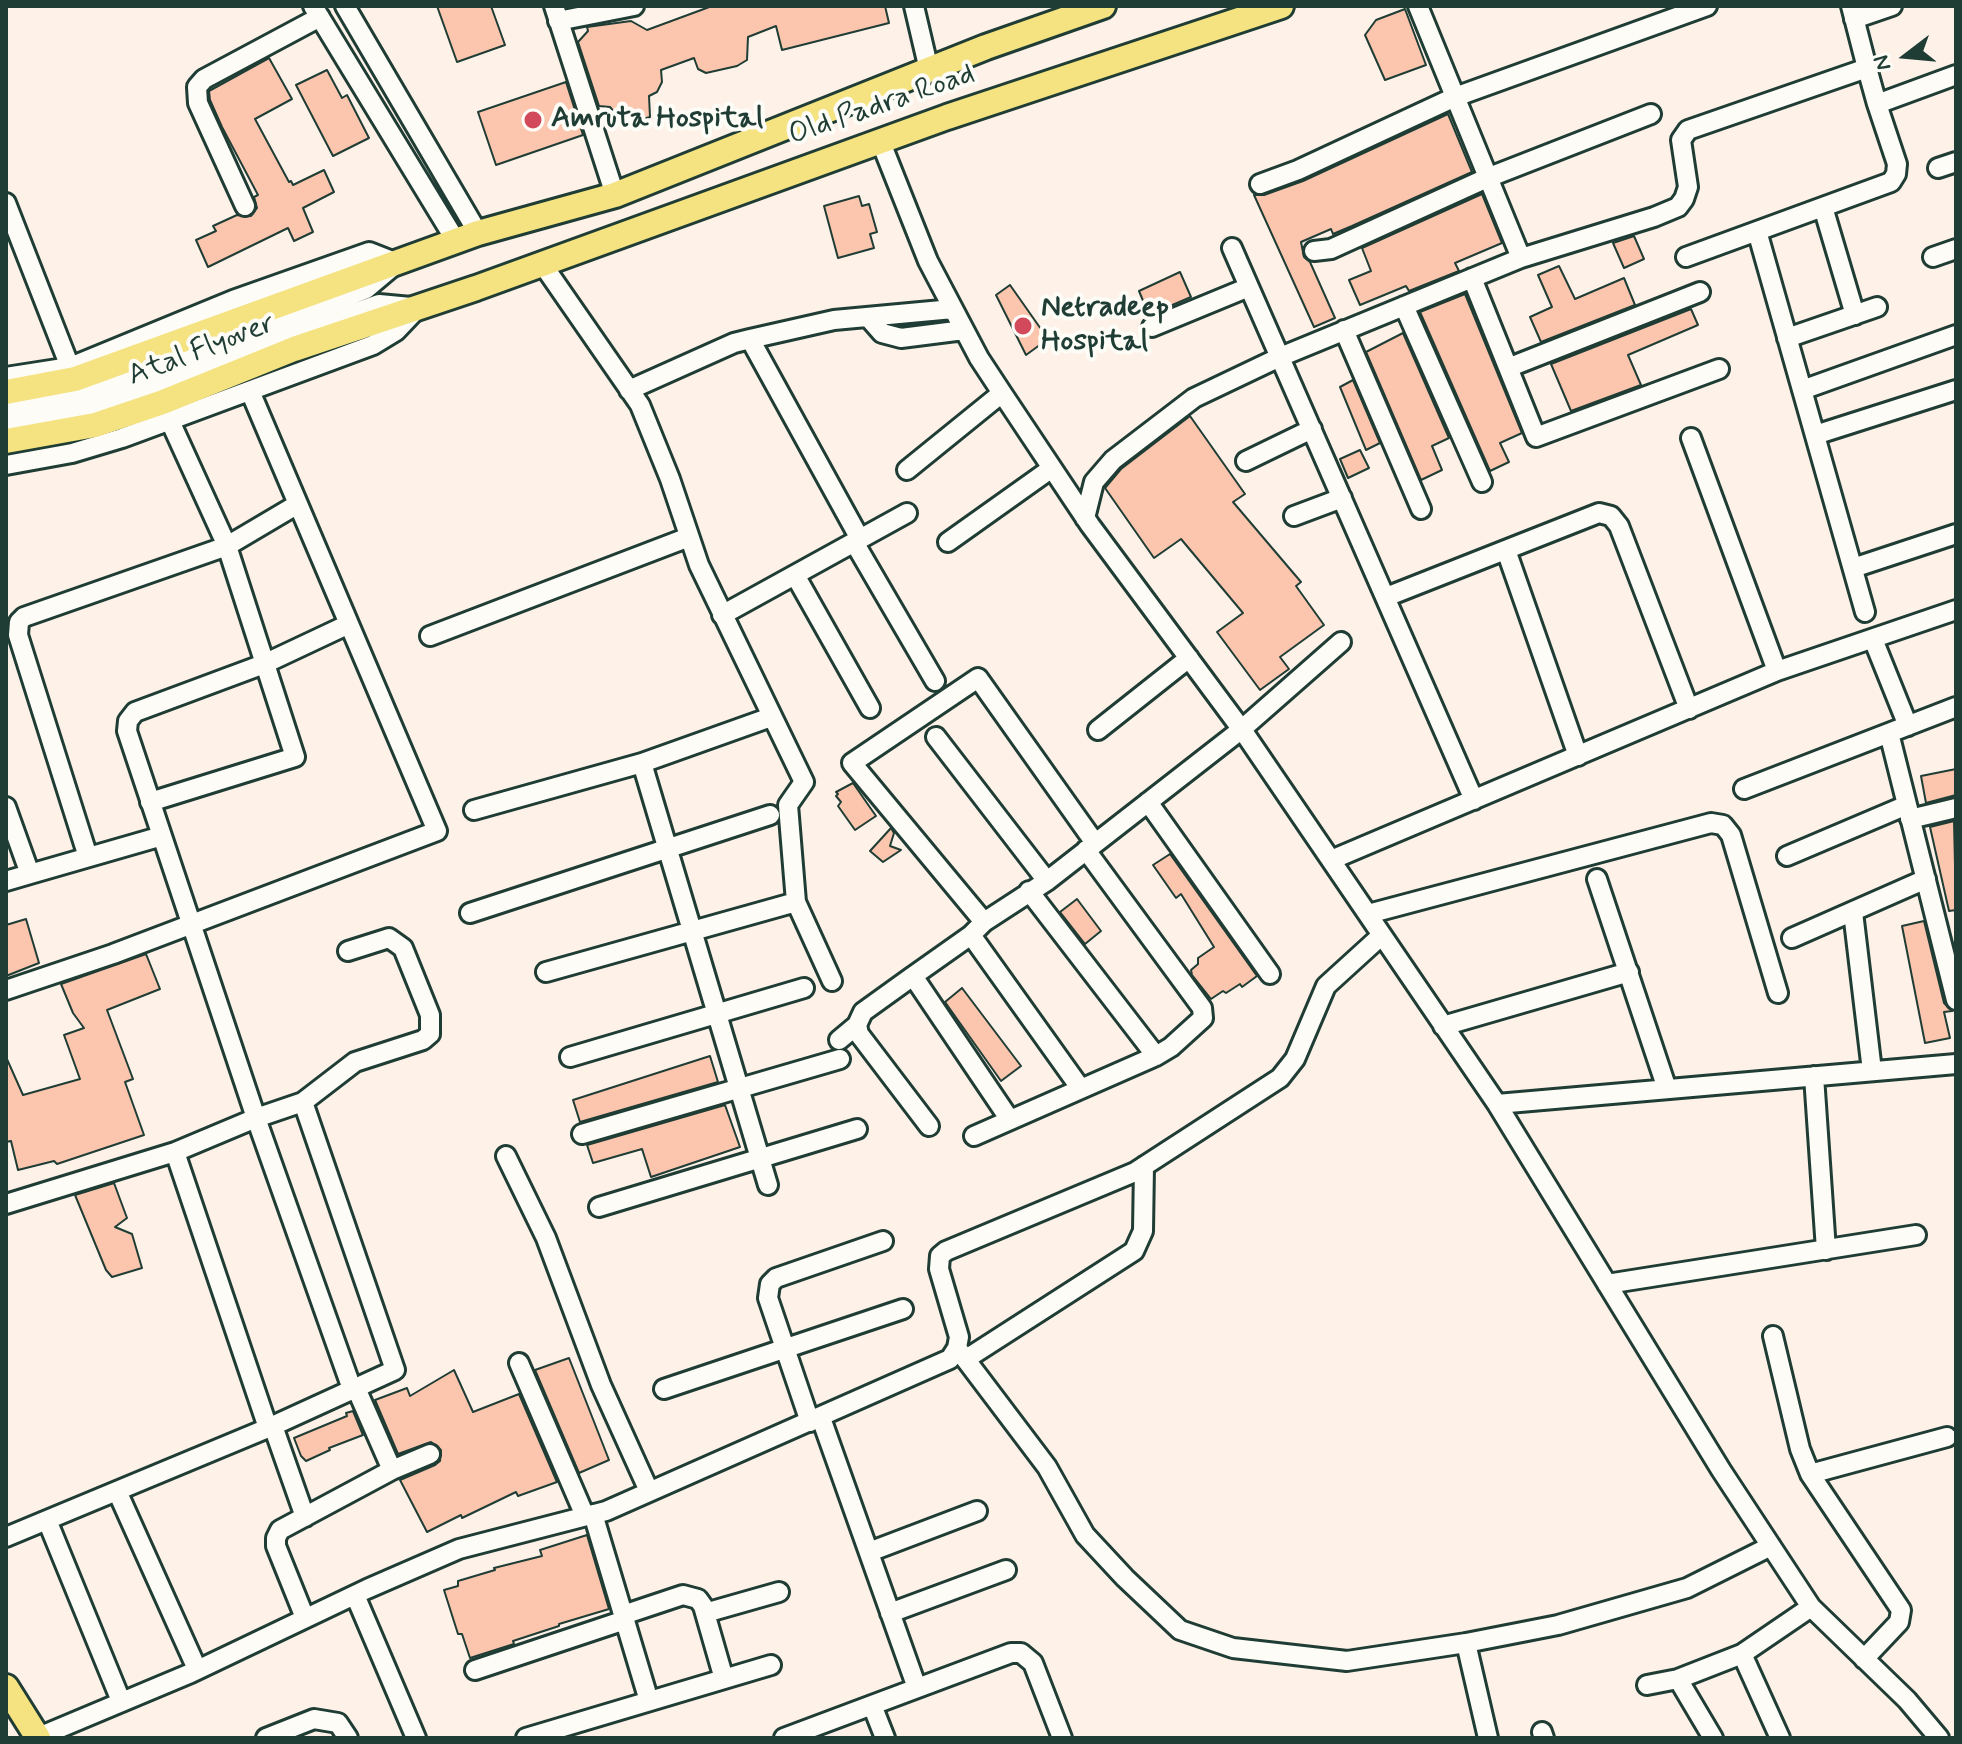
<!DOCTYPE html>
<style>
body{margin:0}
#map{position:relative;width:1962px;height:1744px;overflow:hidden;background:#fdf1e8;font-family:Mynerve,sans-serif}
canvas{display:block}
.frame{position:absolute;inset:0;border:8px solid #1f3d34;pointer-events:none}
.north{position:absolute;left:1866px;top:16px;width:80px;height:80px;-webkit-text-stroke:6px #fdfcf7;paint-order:stroke;rotate:254deg;font-size:22px;font-weight:700;line-height:32px;text-align:center;color:#1f3d34}
.north::after{content:'';display:block;margin:auto;width:28px;height:36px;background:#1f3d34;clip-path:polygon(50% 0,100% 100%,50% 72%,0 100%)}
</style>
<div id="map">
<canvas width="1962" height="1744"></canvas>
<div class="frame"></div>
<div class="north">N</div>
</div>
<script>
const ctx = document.querySelector('canvas').getContext('2d');
ctx.lineJoin = 'round';
function paint(path, color) { ctx.fillStyle = color; ctx.fill(path, 'evenodd'); }
const poly = rows => new Path2D(rows.map(r => 'M' + r).join(''));
function trace(path, color, width, dash) { ctx.strokeStyle = color; ctx.lineWidth = width; ctx.lineCap = dash ? 'butt' : 'round'; ctx.setLineDash(dash || []); ctx.stroke(path); }
function write(font, color, halo, rows, align = 'center') {
  ctx.font = font + ' Mynerve,sans-serif'; ctx.lineWidth = 8; ctx.setLineDash([]); ctx.textBaseline = 'middle'; ctx.strokeStyle = halo; ctx.fillStyle = color; for (const [text, x, y, turn = 0] of rows) {
    ctx.save(); ctx.translate(x, y); ctx.rotate((+turn || 0) * Math.PI / 180); ctx.textAlign = isNaN(turn) ? turn : align; if (halo) ctx.strokeText(text, 0, 0); ctx.fillText(text, 0, 0); ctx.restore();
  }
}
const building = poly([
 [437,6,491,6,505,45,457,62,437,6],
 [712,6,885,6,889,23,782,50,776,26,748,37,747,60,737,66,706,73,698,69,694,58,661,70,662,82,657,92,649,96,650,117,636,121,627,114,615,113,610,107,599,106,578,42,588,31,587,27,631,21,647,30,712,6],
 [1405,9,1426,65,1385,80,1365,35,1376,20,1405,9],
 [269,58,292,99,255,119,289,182,291,181,293,185,324,170,334,192,303,208,313,232,294,241,288,228,208,267,196,240,216,231,213,226,237,215,251,216,257,208,254,197,258,195,222,127,210,100,209,91,269,58],
 [327,70,342,98,347,95,369,138,333,156,296,85,327,70],
 [566,82,583,135,496,165,478,112,566,82],
 [1448,114,1472,172,1352,226,1333,234,1331,229,1301,242,1304,257,1310,262,1335,318,1314,327,1254,195,1264,195,1303,181,1448,114],
 [1482,194,1502,243,1455,263,1459,271,1409,291,1406,286,1360,305,1349,280,1371,271,1362,248,1482,194],
 [859,196,862,206,869,204,877,232,870,234,874,248,838,258,824,206,859,196],
 [1634,236,1644,259,1624,268,1613,243,1634,236],
 [1559,266,1575,299,1624,278,1635,305,1541,342,1530,317,1552,307,1538,275,1559,266],
 [1180,272,1191,297,1149,315,1139,291,1180,272],
 [1010,285,1048,339,1026,355,996,295,1010,285],
 [1465,294,1522,433,1500,443,1509,462,1490,471,1420,312,1465,294],
 [1691,309,1698,325,1628,355,1641,385,1571,411,1551,364,1691,309],
 [1403,333,1449,438,1432,446,1442,470,1421,480,1366,352,1403,333],
 [1353,380,1380,443,1366,450,1340,387,1353,380],
 [1190,416,1245,494,1233,502,1301,582,1296,586,1324,625,1280,657,1289,669,1260,690,1217,632,1243,613,1181,539,1154,558,1105,488,1121,469,1190,416],
 [1360,450,1369,468,1348,478,1340,459,1360,450],
 [1956,769,1956,795,1926,803,1921,776,1956,769],
 [853,783,876,816,855,830,838,806,841,802,836,796,838,794,836,792,853,783],
 [1954,821,1956,910,1949,911,1930,827,1954,821],
 [891,828,894,833,890,846,901,850,883,862,870,851,891,828],
 [1170,854,1257,976,1242,987,1240,984,1226,993,1223,991,1211,999,1192,975,1191,970,1198,964,1198,958,1214,947,1181,894,1176,898,1153,865,1170,854],
 [1077,899,1101,931,1085,944,1060,912,1077,899],
 [26,919,39,963,6,976,6,925,26,919],
 [1924,921,1944,1003,1952,1011,1944,1012,1950,1038,1925,1043,1902,926,1924,921],
 [146,954,160,989,107,1010,133,1079,125,1082,144,1135,57,1164,54,1161,18,1170,11,1141,6,1142,6,1057,23,1095,80,1079,64,1035,84,1028,73,1013,61,984,146,954],
 [962,988,1021,1066,1001,1081,945,1002,962,988],
 [710,1056,718,1082,580,1122,573,1100,710,1056],
 [725,1105,740,1147,651,1177,642,1149,593,1163,587,1145,725,1105],
 [114,1183,127,1218,115,1227,132,1234,142,1268,112,1277,106,1270,75,1195,114,1183],
 [569,1358,609,1460,579,1473,535,1370,569,1358],
 [454,1370,473,1412,519,1394,557,1482,518,1496,516,1492,462,1518,461,1515,427,1532,400,1480,435,1465,440,1461,441,1450,431,1442,398,1454,375,1400,407,1388,410,1396,454,1370],
 [353,1411,363,1435,329,1448,330,1450,306,1461,301,1456,294,1438,347,1416,346,1413,353,1411],
 [587,1535,609,1609,559,1624,559,1626,513,1641,514,1644,470,1658,462,1634,458,1634,444,1590,458,1586,458,1581,495,1570,494,1568,542,1556,540,1550,587,1535]
]);
const minor = poly([
 [313,6,456,241],
 [345,6,478,233],
 [554,6,615,195],
 [914,6,929,70],
 [1854,19,1892,6],
 [558,21,634,6],
 [1867,68,1877,104,1956,75],
 [880,140,928,261,979,358,1002,393,1090,525,1245,734,1497,1104,1721,1470,1811,1607,1907,1700,1939,1738],
 [1938,168,1956,162],
 [1260,184,1298,170,1455,97,1707,6],
 [6,203,70,367],
 [245,206,198,103,197,87,204,79,320,17],
 [1823,207,1855,315],
 [1757,231,1865,612],
 [1232,248,1474,800],
 [1314,251,1331,249,1487,178,1651,114],
 [1686,257,1891,182,1896,174,1897,164,1877,104],
 [1933,257,1956,249],
 [1521,258,1654,217,1678,207,1684,199,1688,187,1681,140,1688,130,1867,68,1851,6],
 [541,262,640,405,670,479,699,565,804,782,788,805,796,902,832,981],
 [1472,278,1536,437,1719,369],
 [1404,306,1482,482],
 [868,317,882,333,901,338,964,330],
 [1152,327,1249,287],
 [1344,330,1421,509],
 [1787,338,1877,307],
 [750,339,860,539],
 [1510,367,1700,292],
 [6,377,70,367,233,300,369,252,397,263],
 [629,390,734,343,750,339,834,320,953,309],
 [1802,390,1956,335],
 [6,410,55,403,128,381,366,289,391,268],
 [6,424,55,416,99,404,379,304,411,307],
 [1815,435,1956,390],
 [1691,438,1777,671],
 [1246,461,1312,429],
 [6,465,72,453,122,438,373,345,396,331,416,310],
 [907,470,1002,393],
 [1294,516,1342,498],
 [1085,518,1094,482,1113,460,1194,398,1280,357,1521,258,1418,6],
 [854,542,935,681],
 [948,542,1052,468],
 [1506,550,1578,756],
 [1853,568,1956,534],
 [795,575,870,708],
 [1386,597,1599,513,1611,516,1619,526,1689,709],
 [722,615,907,513],
 [349,624,264,664,135,712,128,721,127,731,256,1118,352,1389],
 [430,636,689,537],
 [1873,639,1908,726],
 [1098,730,1189,658],
 [1889,733,1956,1000],
 [936,737,1047,881],
 [1744,789,1956,707],
 [150,802,295,757,227,546,170,421],
 [1148,802,1270,974],
 [6,807,30,874,6,881],
 [474,810,642,763],
 [1910,819,1956,808],
 [1787,856,1907,805],
 [88,857,18,635,19,622,24,617,227,546,298,504],
 [1331,860,1777,671,1956,610],
 [30,874,162,836],
 [1597,879,1667,1089],
 [1029,891,1156,1056],
 [1853,912,1872,1071],
 [470,913,770,815],
 [1368,914,1711,823,1723,825,1731,835,1778,993],
 [984,922,852,763,978,678,1095,843],
 [971,935,1081,1089],
 [1792,938,1926,879],
 [546,972,796,902],
 [913,976,863,1012,857,1025,859,1034,929,1126],
 [6,990,113,954,437,831,250,391],
 [1443,1026,1629,972],
 [839,1040,857,1025],
 [570,1057,804,988],
 [1814,1076,1826,1250],
 [303,1102,355,1062,423,1040,430,1034,430,1015,403,948,389,938,348,951],
 [1497,1104,1956,1064],
 [1010,1120,913,976,971,935,984,922,1047,881,1242,729,1341,642],
 [582,1134,840,1059],
 [974,1136,1156,1056,1171,1047,1203,1018,1202,1008,1086,850],
 [175,1152,268,1428],
 [506,1156,546,1238,601,1385,649,1491],
 [768,1185,642,763,771,717],
 [6,1204,175,1152,256,1118,303,1102,395,1370,268,1428,6,1537],
 [599,1207,857,1129],
 [1607,1284,1916,1235],
 [1773,1336,1800,1449,1810,1474,1901,1610,1899,1622,1864,1659],
 [957,1348,1047,1467,1085,1535,1125,1578,1180,1630,1233,1648,1347,1661,1466,1643,1558,1625,1687,1588,1771,1546],
 [966,1359,1134,1251,1143,1231,1144,1166],
 [519,1363,585,1516],
 [356,1388,392,1470],
 [664,1389,903,1309],
 [821,1418,917,1688],
 [810,1422,768,1298,770,1284,776,1278,883,1241],
 [273,1426,305,1517],
 [1810,1474,1947,1437],
 [117,1491,197,1669],
 [593,1514,649,1701],
 [47,1520,121,1701],
 [869,1552,977,1511],
 [355,1595,416,1738],
 [705,1613,779,1592],
 [890,1613,1006,1570],
 [623,1615,683,1595,698,1599,703,1606,724,1679],
 [305,1618,276,1546,276,1538,280,1530,392,1470,430,1454],
 [1466,1643,1488,1738],
 [1742,1654,1780,1738],
 [475,1670,625,1620],
 [1678,1679,1713,1738],
 [1647,1685,1678,1679,1742,1654,1811,1607],
 [872,1705,885,1738],
 [1542,1732,1544,1738],
 [36,1738,191,1673,367,1589,459,1549,606,1511,950,1359,957,1348,959,1337,939,1269,940,1256,946,1251,1135,1172,1280,1078,1295,1059,1326,986,1382,935],
 [266,1738,314,1719,338,1723,348,1738],
 [526,1738,771,1665],
 [784,1738,1011,1653,1021,1653,1033,1663,1062,1738]
]);
const major = poly([
 [6,392,75,379,478,233,615,195,986,47,1103,6],
 [6,441,95,425,163,402,294,349,476,288,947,117,1281,6],
 [6,1687,38,1738]
]);
const markers = [
 [533,120,10,"#d1495b"],
 [1023,326,10,"#d1495b"]
];
const streetNames = [
 ["Old Padra Road",882,106,-19],
 ["Atal Flyover",202,351,-21]
];
const poiNames = [
 ["Amruta Hospital",551,120],
 ["Netradeep",1041,309],
 ["Hospital",1041,343]
];
paint(building, '#fbc5ae');
trace(building, '#1f3d34', 2);
trace(minor, '#1f3d34', 24);
trace(major, '#1f3d34', 30);
trace(minor, '#fdfcf7', 18);
trace(major, '#f5e382', 24);
for (const [x, y, r, color] of markers) { const dot = new Path2D(); dot.arc(x, y, r, 0, 2 * Math.PI); ctx.fillStyle = color; ctx.fill(dot); trace(dot, '#fdfcf7', 3); }
write('30px', '#1f3d34', '#fdfcf7', streetNames);
write('bold 30px', '#1f3d34', '#fdfcf7', poiNames, 'left');
</script>
